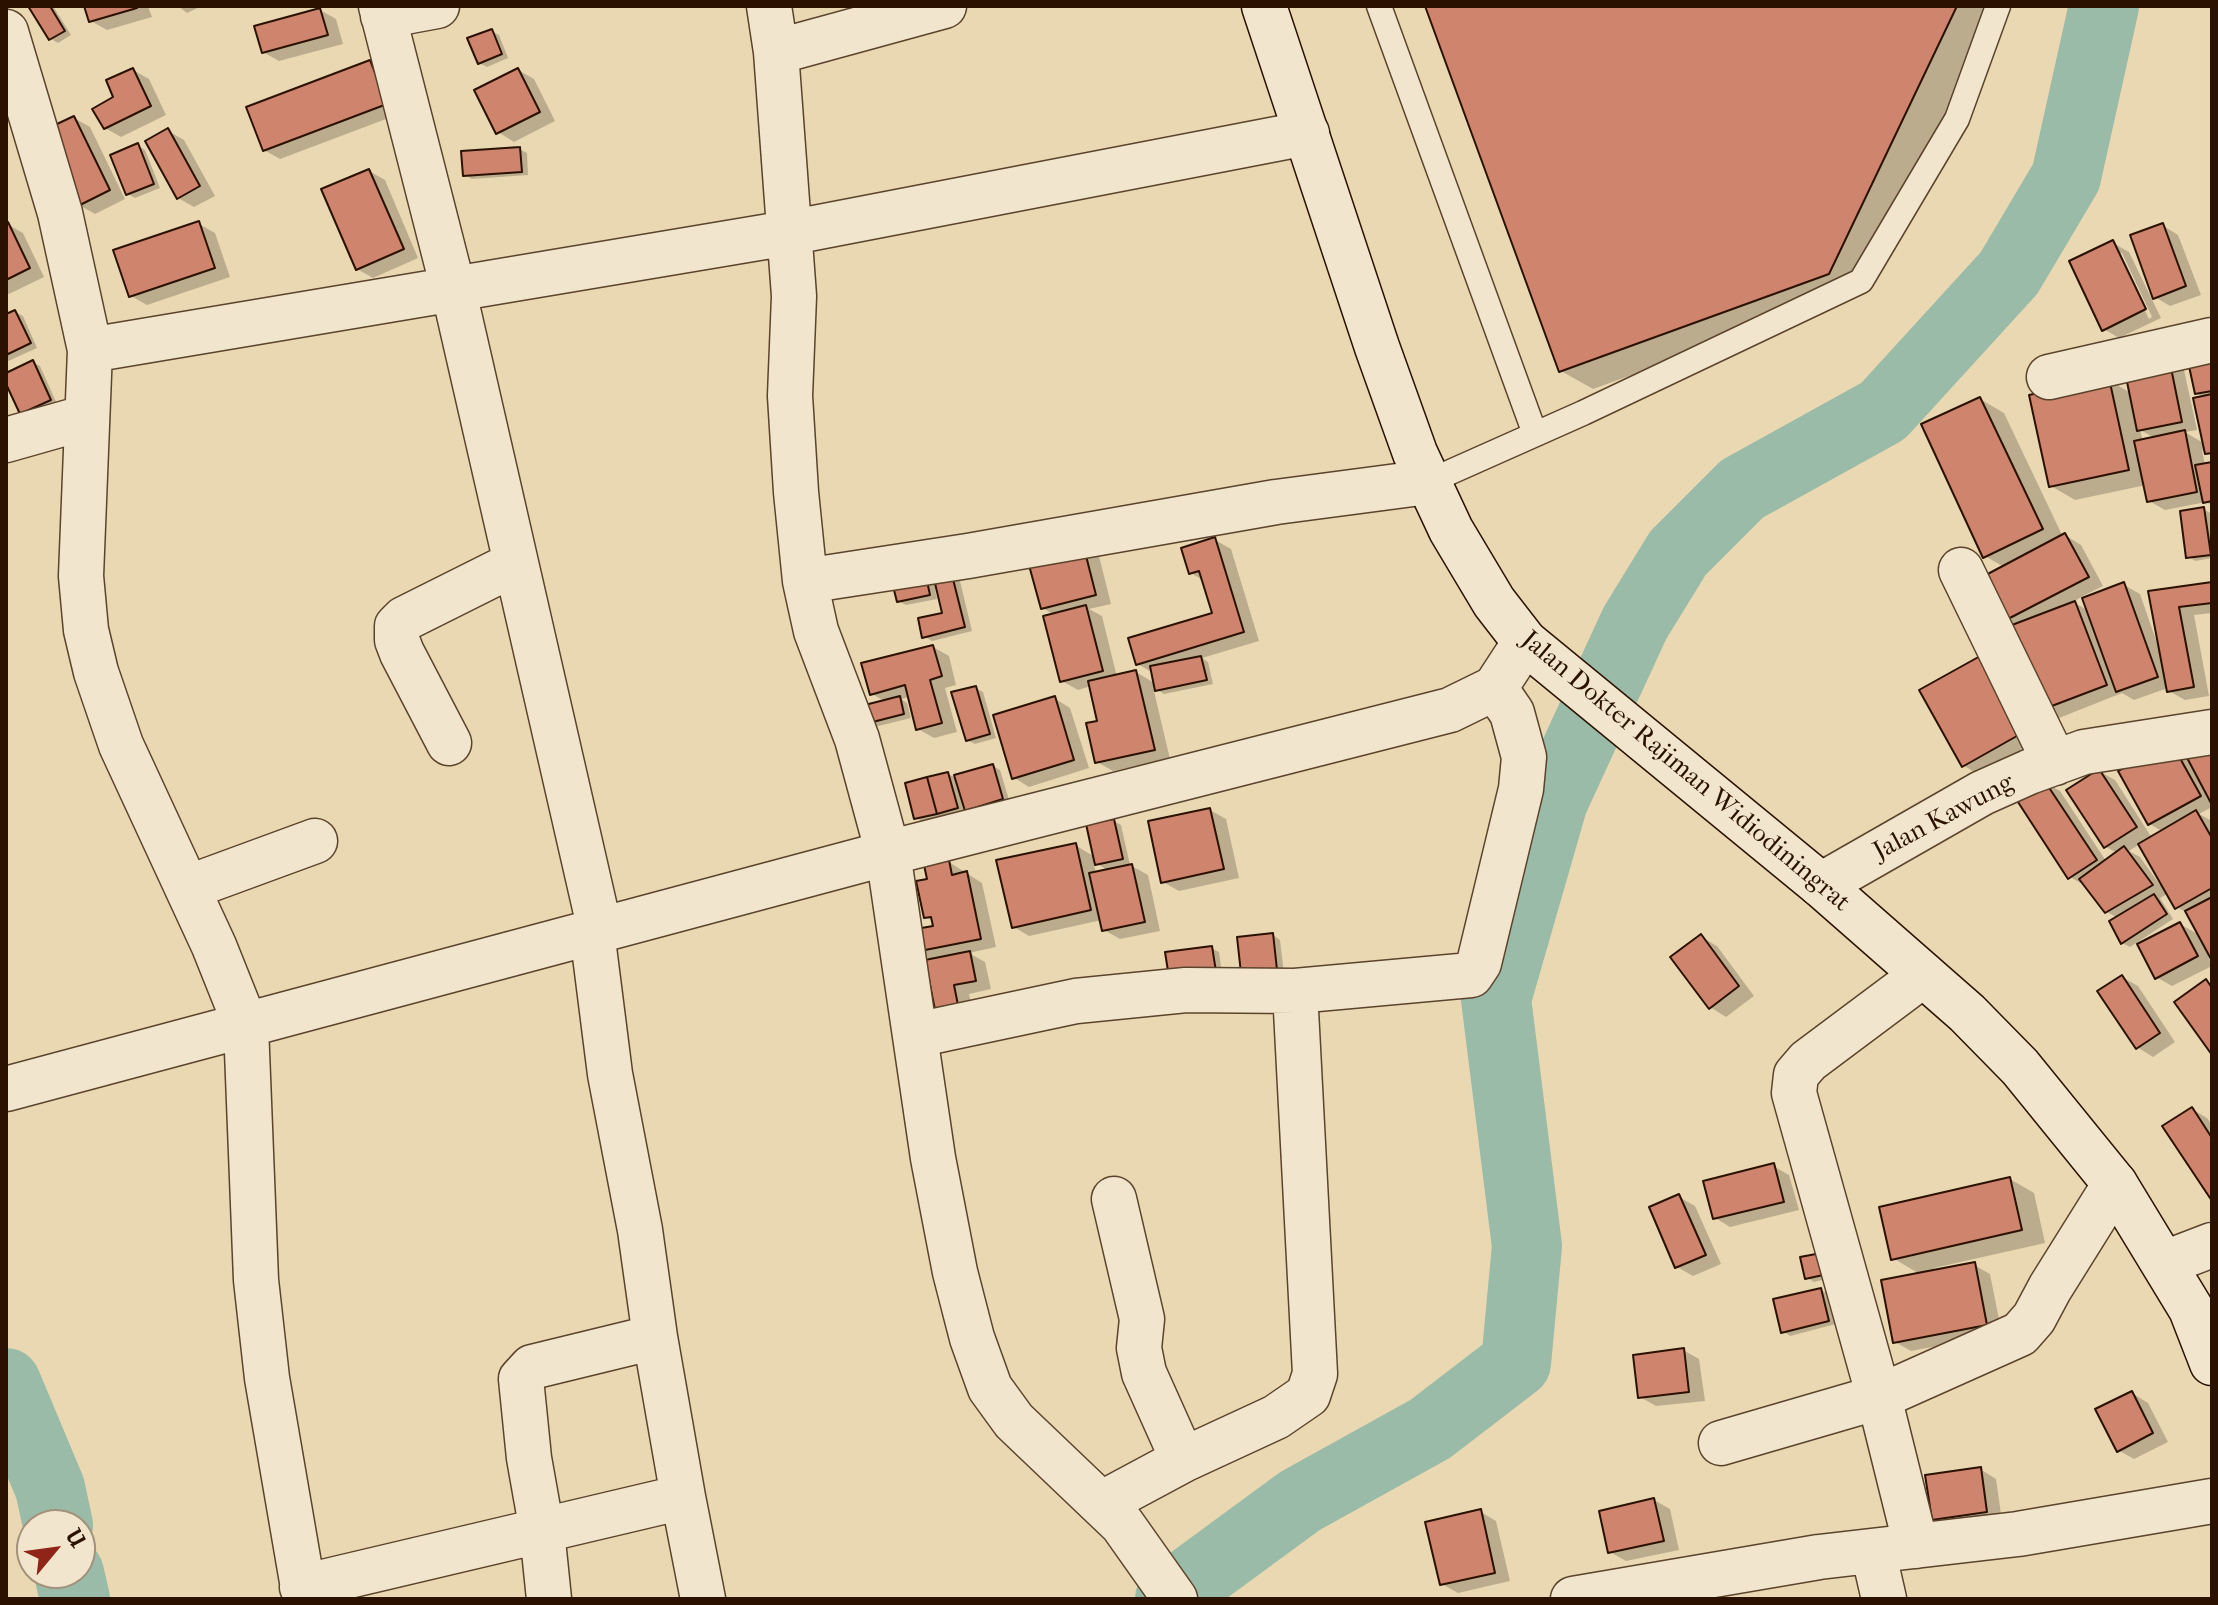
<!DOCTYPE html>
<style>
body{margin:0}
#map{position:relative;width:2218px;height:1605px;overflow:hidden;background:#ead8b2;font-family:"IM FELL French Canon",serif}
canvas{display:block}
.frame{position:absolute;inset:0;border:8px solid #2b1100;pointer-events:none}
.north{position:absolute;left:16px;top:1509px;width:80px;height:80px;box-sizing:border-box;background:#f1e6cd;border:2px solid #a2917b;border-radius:50%;rotate:61deg;font-size:22px;font-weight:700;line-height:32px;text-align:center;color:#2b1100}
.north::after{content:'';display:block;margin:auto;width:28px;height:36px;background:#8f2418;clip-path:polygon(50% 0,100% 100%,50% 72%,0 100%)}
</style>
<div id="map">
<canvas width="2218" height="1605"></canvas>
<div class="frame"></div>
<div class="north">U</div>
</div>
<script>
const ctx = document.querySelector('canvas').getContext('2d');
ctx.lineJoin = 'round';
function paint(path, color) { ctx.fillStyle = color; ctx.fill(path, 'evenodd'); }
const poly = rows => new Path2D(rows.map(r => 'M' + r).join(''));
function trace(path, color, width, dash) { ctx.strokeStyle = color; ctx.lineWidth = width; ctx.lineCap = dash ? 'butt' : 'round'; ctx.setLineDash(dash || []); ctx.stroke(path); }
function write(font, color, halo, rows, align = 'center') {
  ctx.font = font + ' "IM FELL French Canon",serif'; ctx.lineWidth = 6; ctx.setLineDash([]); ctx.textBaseline = 'middle'; ctx.strokeStyle = halo; ctx.fillStyle = color; for (const [text, x, y, turn = 0] of rows) {
    ctx.save(); ctx.translate(x, y); ctx.rotate((+turn || 0) * Math.PI / 180); ctx.textAlign = isNaN(turn) ? turn : align; if (halo) ctx.strokeText(text, 0, 0); ctx.fillText(text, 0, 0); ctx.restore();
  }
}
const shadow = poly([
 [31,6,53,6,71,35,58,43,51,39],
 [86,6,148,6,152,17,107,30,91,21],
 [178,6,202,6,187,13],
 [1427,6,1996,6,1861,292,1593,389,1561,371],
 [320,10,336,19,343,44,279,61,263,52],
 [491,31,499,35,508,58,487,67,479,63],
 [370,62,386,72,402,113,280,159,264,150],
 [133,70,149,79,166,115,121,137,105,128,116,98],
 [518,70,534,79,555,121,514,142,498,132],
 [74,118,90,127,125,199,95,214,79,205],
 [168,131,184,140,215,196,194,207,178,198],
 [137,145,145,150,160,188,135,198,128,194],
 [519,149,527,153,528,175,472,179,465,175],
 [369,171,385,180,418,258,373,278,357,269],
 [7,224,23,233,44,277,9,294,6,293],
 [199,224,215,233,230,277,147,305,131,296],
 [2162,225,2178,235,2201,295,2170,306,2155,297],
 [2113,243,2129,252,2161,318,2119,338,2104,329],
 [2117,253,2122,253,2152,317,2149,319],
 [15,312,23,316,37,348,6,362,6,316],
 [2212,354,2212,456,2202,450,2205,465,2212,464,2212,505,2206,502,2165,510,2149,501,2146,485,2075,500,2051,486,2109,380,2132,394,2168,360,2184,370,2197,430,2185,432,2205,444,2205,398,2197,393],
 [2140,430,2155,438,2143,441],
 [32,362,40,366,57,404,22,413,6,375],
 [1980,399,2004,413,2063,537,2065,535,2081,545,2103,586,2083,596,2084,599,2124,585,2140,594,2157,643,2160,643,2150,592,2212,584,2212,613,2194,615,2209,696,2185,700,2169,691,2168,688,2134,700,2122,693,2054,720,2016,626,2006,620,2004,567,1985,556],
 [2083,596,2089,611,2073,602],
 [2210,508,2212,508,2212,558,2195,561,2188,556,2203,509,2212,514],
 [1215,540,1231,549,1259,641,1202,658,1208,662,1213,684,1164,694,1153,687,1170,759,1113,771,1097,762,1099,723,1091,686,1078,690,1062,681,1054,615,1043,608,1083,546,1099,556,1111,604,1089,609,1102,616,1117,677,1136,672,1156,684,1153,673,1138,664,1215,615,1204,581,1191,573],
 [893,576,952,577,960,581,972,631,932,641,924,636,944,614,938,589,935,589,937,599,906,605,898,601],
 [933,647,949,656,956,685,945,688,957,732,934,738,918,729,910,697,901,699,907,703,911,718,866,729,886,702,872,694],
 [975,688,983,692,996,738,975,744,967,740],
 [1922,691,2039,741,1979,775,1963,765],
 [1054,698,1070,708,1089,768,1029,787,1013,777],
 [2212,742,2212,807,2199,814,2212,821,2212,959,2208,956,2212,966,2172,986,2156,977,2180,924,2201,936,2190,915,2177,907,2169,893,2160,898,2173,919,2130,947,2122,943,2118,918,2107,912,2086,886,2070,877,2044,782,2060,791,2106,861,2117,853,2106,847,2069,791,2099,771,2115,780,2152,838,2163,832,2150,824,2121,772],
 [2140,844,2163,883,2160,885,2140,857,2129,851],
 [993,766,1000,770,1010,803,974,814,963,808,964,812,923,822,916,818,948,774,954,777],
 [1210,810,1226,819,1239,878,1179,891,1163,882],
 [1114,821,1121,825,1130,865,1148,875,1160,931,1120,939,1104,930,1102,920,1029,936,1014,927,1075,845,1095,857],
 [1093,861,1109,871,1096,873],
 [949,862,982,883,996,947,969,953,985,962,991,989,969,994,974,1018,920,976,933,961,917,951,935,927,934,921,926,917,929,880],
 [1273,935,1280,940,1285,982,1251,985],
 [1701,937,1717,946,1754,996,1726,1017,1710,1007],
 [1211,948,1219,952,1223,981,1180,987],
 [2122,977,2138,986,2175,1042,2153,1057,2137,1047],
 [2192,1109,2207,1118,2212,1125,2212,1198],
 [1773,1166,1789,1175,1799,1210,1730,1227,1714,1217],
 [2010,1179,2034,1193,2045,1243,1934,1268,1935,1272,1974,1265,1990,1274,2002,1334,1911,1351,1895,1342,1921,1275,1893,1258],
 [1679,1197,1695,1206,1721,1264,1693,1276,1677,1267],
 [1832,1253,1843,1275,1814,1282,1806,1277],
 [1821,1290,1828,1294,1836,1324,1790,1336,1783,1331],
 [1683,1350,1699,1359,1705,1401,1656,1406,1640,1397],
 [2132,1393,2148,1403,2168,1442,2134,1459,2118,1450],
 [1980,1469,1996,1479,2002,1521,1949,1528,1933,1519],
 [1654,1500,1670,1509,1679,1550,1626,1561,1610,1552],
 [1481,1512,1496,1521,1510,1581,1458,1593,1442,1584]
]);
const river = poly([
 [6,1383,50,1488,58,1525],
 [69,1573,75,1599],
 [1170,1599,1172,1595,1300,1501,1430,1429,1516,1363,1527,1246,1496,999,1553,801,1635,623,1678,553,1742,489,1883,411,2009,273,2066,177,2104,6]
]);
const building = poly([
 [28,6,50,6,65,31,49,40,28,6],
 [84,6,136,6,137,8,89,22,84,6],
 [1425,6,1957,6,1829,274,1559,372,1425,6],
 [320,8,328,35,262,53,254,26,320,8],
 [492,29,502,54,478,64,467,38,492,29],
 [370,60,387,104,263,151,246,107,370,60],
 [133,68,151,106,104,129,92,109,113,97,106,80,133,68],
 [518,68,540,112,496,134,474,90,518,68],
 [74,116,110,190,78,206,42,131,74,116],
 [168,128,200,186,177,199,145,141,168,128],
 [138,143,154,184,126,195,110,155,138,143],
 [520,147,522,172,463,176,461,151,520,147],
 [369,169,404,249,356,270,321,189,369,169],
 [199,221,215,268,129,297,113,250,199,221],
 [8,222,30,268,6,280,6,223,8,222],
 [2163,223,2186,286,2153,299,2130,235,2163,223],
 [2113,240,2146,309,2102,331,2069,261,2113,240],
 [15,310,31,343,6,355,6,314,15,310],
 [2212,352,2212,391,2195,394,2187,357,2212,352],
 [2169,358,2182,422,2137,431,2124,367,2169,358],
 [33,360,51,400,20,414,6,384,6,373,33,360],
 [2109,378,2129,470,2049,487,2029,395,2109,378],
 [2212,394,2212,453,2205,454,2193,398,2212,394],
 [1980,397,2043,529,1983,558,1921,424,1980,397],
 [2185,430,2197,492,2147,502,2134,441,2185,430],
 [2212,462,2212,501,2203,503,2195,465,2212,462],
 [2204,507,2211,555,2186,558,2180,511,2204,507],
 [2065,533,2089,577,2004,621,1982,577,2065,533],
 [1215,537,1244,632,1136,665,1128,638,1212,613,1199,571,1189,574,1181,548,1215,537],
 [1083,544,1096,595,1041,609,1027,558,1083,544],
 [924,567,930,595,897,602,890,574,924,567],
 [952,575,965,627,922,638,918,618,942,613,934,579,952,575],
 [2124,582,2158,677,2116,692,2082,598,2124,582],
 [2212,582,2212,603,2179,607,2194,687,2167,692,2148,591,2212,582],
 [2075,601,2107,685,2036,712,2004,628,2075,601],
 [1086,605,1103,671,1060,682,1043,616,1086,605],
 [933,645,942,676,930,680,942,723,916,730,905,685,870,695,861,663,933,645],
 [1982,655,2024,732,1962,767,1919,690,1982,655],
 [1201,656,1207,680,1155,691,1150,666,1201,656],
 [1136,670,1155,750,1095,763,1086,723,1097,721,1088,681,1136,670],
 [976,686,990,734,966,741,951,692,976,686],
 [900,696,904,714,857,726,853,708,900,696],
 [1055,696,1074,760,1012,779,993,715,1055,696],
 [2212,740,2212,805,2185,754,2212,740],
 [2171,742,2201,796,2148,825,2118,771,2171,742],
 [993,764,1003,799,965,811,954,775,993,764],
 [2099,769,2137,827,2104,848,2066,790,2099,769],
 [948,772,958,808,937,814,927,777,948,772],
 [927,777,937,814,914,819,905,783,927,777],
 [2044,780,2097,860,2068,879,2016,799,2044,780],
 [1210,808,1224,869,1161,883,1148,821,1210,808],
 [2196,810,2212,838,2212,888,2175,909,2138,844,2196,810],
 [1114,819,1123,859,1095,865,1086,824,1114,819],
 [1076,843,1091,910,1012,928,996,860,1076,843],
 [2124,846,2153,885,2105,913,2079,879,2124,846],
 [949,860,952,875,967,871,981,939,915,952,910,930,933,926,931,917,924,918,916,881,927,879,924,865,949,860],
 [1132,864,1145,922,1102,931,1089,873,1132,864],
 [2154,894,2167,914,2121,944,2109,921,2154,894],
 [2212,897,2212,961,2185,911,2212,897],
 [2180,922,2198,956,2155,979,2137,944,2180,922],
 [1273,933,1278,979,1242,982,1237,937,1273,933],
 [1701,934,1739,986,1709,1009,1670,957,1701,934],
 [1212,946,1217,978,1170,984,1165,952,1212,946],
 [970,951,976,981,954,985,959,1010,936,1015,928,975,915,962,970,951],
 [2122,975,2160,1033,2136,1049,2097,991,2122,975],
 [2206,979,2212,988,2212,1055,2174,1002,2206,979],
 [2192,1107,2212,1138,2212,1201,2162,1126,2192,1107],
 [1774,1163,1784,1202,1713,1219,1703,1181,1774,1163],
 [2010,1177,2022,1230,1891,1260,1879,1207,2010,1177],
 [1679,1194,1706,1255,1675,1268,1649,1207,1679,1194],
 [1832,1251,1837,1272,1805,1279,1800,1257,1832,1251],
 [1975,1262,1987,1325,1893,1343,1881,1280,1975,1262],
 [1821,1288,1829,1321,1781,1333,1773,1299,1821,1288],
 [1684,1348,1689,1392,1638,1398,1633,1355,1684,1348],
 [2132,1391,2153,1433,2117,1452,2095,1409,2132,1391],
 [1981,1467,1987,1512,1932,1520,1925,1475,1981,1467],
 [1654,1498,1664,1541,1608,1553,1599,1511,1654,1498],
 [1481,1509,1495,1573,1440,1585,1425,1522,1481,1509]
]);
const lane = poly([
 [1379,6,1535,434],
 [1428,482,1583,413,1861,281,1957,119,1998,6]
]);
const street = poly([
 [381,6,453,288,600,930],
 [769,6,776,52,794,296,790,396,796,492,805,581,816,631,857,739,888,853,933,1158,955,1272,972,1338,990,1388,1014,1421,1122,1524,1175,1599],
 [383,16,437,6],
 [6,32,60,213,90,350,81,576,86,630,96,672,121,745,214,946,246,1026,256,1280,267,1378,305,1599],
 [776,52,944,6],
 [90,350,788,233,1307,133],
 [2049,377,2212,340],
 [6,440,87,417],
 [1961,570,2055,763],
 [805,581,968,556,1276,502,1428,482],
 [449,743,402,653,397,640,397,626,404,619,516,563],
 [1821,885,1982,793,2029,772,2084,752,2212,732],
 [187,888,315,841],
 [592,932,610,1074,640,1230,655,1337,683,1497,703,1599],
 [916,1035,1076,1001,1186,990,1295,991,1471,975,1479,963,1521,789,1524,757,1512,713,1495,688],
 [6,1089,888,853,1450,710,1495,688,1525,642],
 [1114,1199,1142,1319,1139,1348,1144,1373,1183,1460],
 [2165,1263,2212,1245],
 [1721,1443,1879,1397,2020,1334,2034,1318,2050,1288,2115,1184],
 [1101,1504,1183,1460,1276,1417,1308,1395,1315,1374,1295,991],
 [1916,1546,1879,1397,1794,1093,1796,1075,1808,1061,1923,975],
 [1873,1551,1884,1599],
 [302,1587,683,1497],
 [549,1599,542,1531,529,1458,521,1379,532,1367,655,1337],
 [1573,1599,1819,1557,2018,1534,2212,1501]
]);
const secondary = poly([
 [1264,6,1377,347,1415,453,1451,530,1494,602,1525,642,1821,885,1967,1013,2020,1067,2115,1184,2191,1309,2212,1363]
]);
const streetNames = [
 ["Jalan Dokter Rajiman Widiodiningrat",1685,772,40],
 ["Jalan Kawung",1944,818,-28]
];
paint(shadow, '#0003');
trace(river, '#99bba7', 70);
paint(building, '#ce846d');
trace(building, '#2b1100', 2);
trace(lane, '#5b432c', 27);
trace(street, '#5b432c', 47);
trace(secondary, '#2b1100', 47);
trace(lane, '#f1e6cd', 24);
trace(street, '#f1e6cd', 44);
trace(secondary, '#f1e6cd', 44);
write('26px', '#2b1100', '#f1e6cd', streetNames);
</script>
